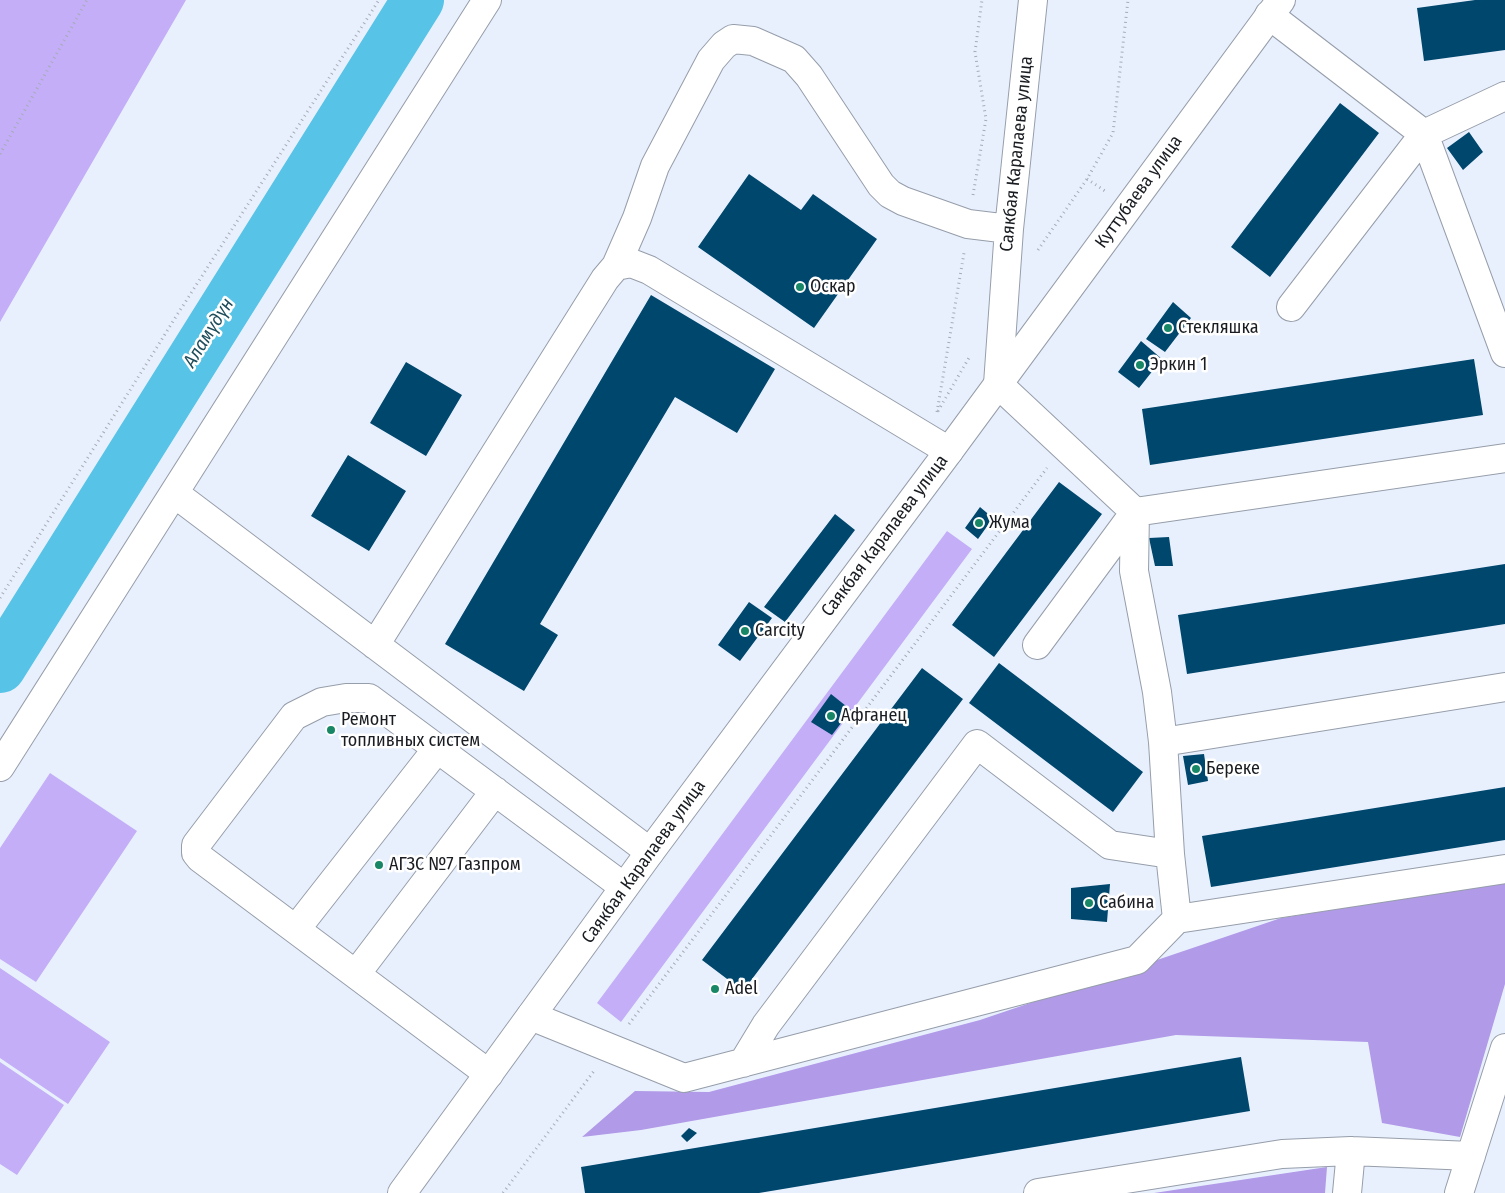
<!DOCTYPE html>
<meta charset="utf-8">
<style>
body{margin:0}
canvas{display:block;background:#e8f0fe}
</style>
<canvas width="1505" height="1193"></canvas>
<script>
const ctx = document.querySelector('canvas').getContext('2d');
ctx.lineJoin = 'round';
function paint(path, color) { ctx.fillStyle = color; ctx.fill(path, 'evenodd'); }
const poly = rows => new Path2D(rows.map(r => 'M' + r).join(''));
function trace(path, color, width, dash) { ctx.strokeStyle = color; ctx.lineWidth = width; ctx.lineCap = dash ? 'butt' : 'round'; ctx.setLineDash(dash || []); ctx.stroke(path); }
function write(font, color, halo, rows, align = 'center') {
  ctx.font = font + ' "Fira Sans Condensed",sans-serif'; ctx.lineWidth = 5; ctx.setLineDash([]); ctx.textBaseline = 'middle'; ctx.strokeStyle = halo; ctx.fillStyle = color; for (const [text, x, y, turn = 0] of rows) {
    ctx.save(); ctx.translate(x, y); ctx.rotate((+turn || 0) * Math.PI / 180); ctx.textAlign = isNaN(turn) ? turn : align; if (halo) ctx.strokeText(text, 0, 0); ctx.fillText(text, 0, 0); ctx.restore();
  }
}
const green = poly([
 [0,0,186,0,0,322],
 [947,531,972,549,621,1022,597,1003],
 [50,773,137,831,36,982,0,959,0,848],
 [0,968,110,1042,68,1104,0,1058],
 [0,1062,64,1105,17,1175,0,1164]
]);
const forest = poly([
 [1505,882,1505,984,1460,1137,1382,1123,1368,1042,1176,1035,641,1130,582,1137,635,1091,709,1092,980,1020,1281,918],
 [1327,1167,1325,1193,1154,1193]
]);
const river = poly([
 [0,667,418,0]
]);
const building = poly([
 [1475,0,1505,0,1505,50,1424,61,1417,8],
 [1340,103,1379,133,1270,277,1231,247],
 [1469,132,1483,152,1463,170,1447,148],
 [749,174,801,210,813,194,877,239,814,328,698,247],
 [651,295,775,369,737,433,675,397,540,624,558,635,524,691,445,644],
 [1173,302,1191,318,1165,352,1146,339],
 [1141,341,1162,359,1139,388,1118,372],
 [1474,359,1483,415,1150,465,1142,409],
 [406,362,462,395,426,456,370,423],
 [348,455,406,491,369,551,311,516],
 [1059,482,1102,514,994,657,952,625],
 [980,507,993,518,978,539,965,528],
 [835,514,855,530,785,622,764,607],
 [1169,537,1173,566,1155,566,1149,538],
 [1505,564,1505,624,1187,674,1178,615],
 [749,602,772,618,740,661,718,645],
 [999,663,1143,772,1113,812,969,703],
 [922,668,963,699,743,991,702,960],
 [831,694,851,710,832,735,811,722],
 [1204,754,1208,781,1188,785,1183,756],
 [1505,787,1505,840,1211,887,1202,836],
 [1110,884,1107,922,1071,919,1071,888],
 [1241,1057,1250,1111,759,1193,585,1193,581,1167],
 [689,1128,697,1133,687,1142,681,1136]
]);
const path = poly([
 [0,154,87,0],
 [1087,179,1105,191],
 [973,195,986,119,975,52,982,0],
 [1038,250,1087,179,1113,133,1128,0],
 [938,411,970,356],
 [937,412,964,253],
 [0,598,177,315,379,0],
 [629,1024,1047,468],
 [503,1193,594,1071]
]);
const minor = poly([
 [1033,0,1009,229,998,384,1135,512,1134,571,1157,692,1163,742,1170,854],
 [1269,15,1424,134,1505,96],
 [1424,134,1505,353],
 [616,266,637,218,655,166,711,60,724,45,733,39,753,41,794,59,809,76,881,185,890,194,903,201,968,224,1009,229],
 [1291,307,1424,134],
 [174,493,650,852],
 [375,645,605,279,616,266,631,263,649,270,949,451],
 [1037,645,1135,512,1505,458],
 [1163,742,1505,687],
 [0,767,487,0],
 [296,929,437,749],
 [356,974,495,791],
 [531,1016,684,1078,1137,960,1177,919],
 [743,1063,766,1025,977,744,1110,845,1170,854,1177,919,1505,869],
 [489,1074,200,858,196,853,196,845,294,716,322,702,346,698,369,698,624,887],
 [1038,1193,1282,1154,1351,1151,1471,1156],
 [1347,1193,1351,1151],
 [1459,1193,1505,1048]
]);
const major = poly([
 [402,1193,650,852,949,451,1281,0]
]);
const markers = [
 [800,287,5,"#178765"],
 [1168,328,5,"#178765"],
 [1140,365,5,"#178765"],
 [979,523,5,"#178765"],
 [745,631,5,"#178765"],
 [831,716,5,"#178765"],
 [331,730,5,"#178765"],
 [1196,769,5,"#178765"],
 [379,865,5,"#178765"],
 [1089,903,5,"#178765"],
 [715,989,5,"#178765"]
];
const streetNames = [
 ["Саякбая Каралаева улица",1017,154,-84],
 ["Куттубаева улица",1139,192,-54],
 ["Саякбая Каралаева улица",885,536,-53],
 ["Саякбая Каралаева улица",644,862,-54]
];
const poiNames = [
 ["Оскар",810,287],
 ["Стекляшка",1178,328],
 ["Эркин 1",1150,365],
 ["Жума",989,523],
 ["Carcity",755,631],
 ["Афганец",841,716],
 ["Ремонт",341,720],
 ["топливных систем",341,741],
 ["Береке",1206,769],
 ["АГЗС №7 Газпром",389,865],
 ["Сабина",1099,903],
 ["Adel",725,989]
];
const waterNames = [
 ["Аламүдүн",209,333,-58]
];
paint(green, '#c3aef7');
paint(forest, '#b19ae7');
trace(river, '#56c3e7', 52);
paint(building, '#00476d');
trace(minor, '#969eaa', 30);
trace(major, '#969eaa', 30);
trace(path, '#a6acb7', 3, [1, 4]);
trace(minor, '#fff', 28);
trace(major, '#fff', 28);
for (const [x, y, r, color] of markers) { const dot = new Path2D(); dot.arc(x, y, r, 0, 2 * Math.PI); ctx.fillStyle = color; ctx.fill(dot); trace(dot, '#fff', 2); }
write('18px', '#191c21', '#fff', streetNames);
write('18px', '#191c21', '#fff', poiNames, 'left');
write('italic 19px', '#1d4c5b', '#fff', waterNames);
</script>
